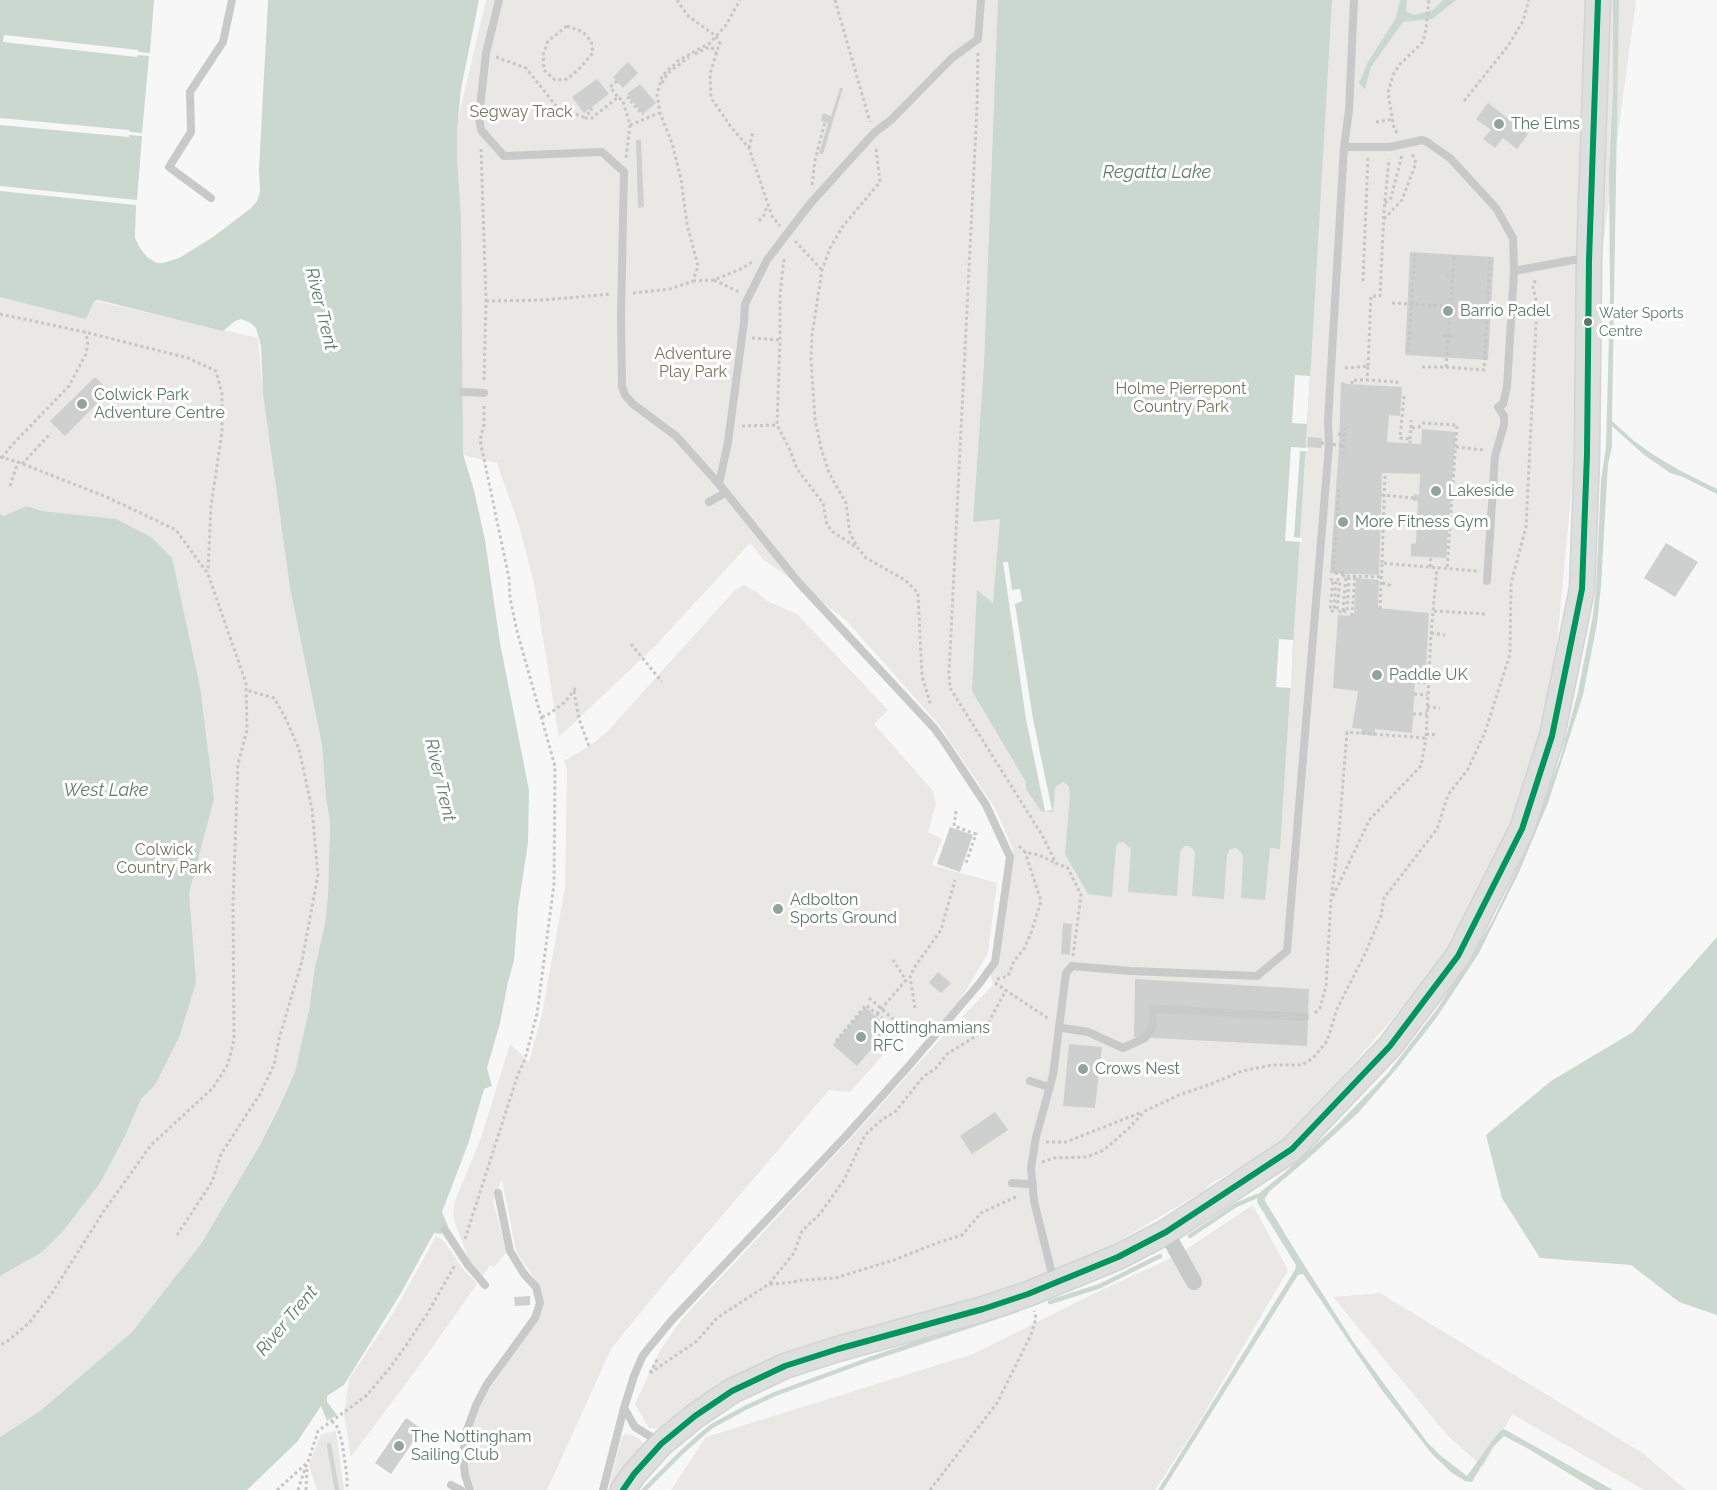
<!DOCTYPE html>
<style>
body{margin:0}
canvas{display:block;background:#f8f7f7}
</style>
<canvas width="1717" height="1490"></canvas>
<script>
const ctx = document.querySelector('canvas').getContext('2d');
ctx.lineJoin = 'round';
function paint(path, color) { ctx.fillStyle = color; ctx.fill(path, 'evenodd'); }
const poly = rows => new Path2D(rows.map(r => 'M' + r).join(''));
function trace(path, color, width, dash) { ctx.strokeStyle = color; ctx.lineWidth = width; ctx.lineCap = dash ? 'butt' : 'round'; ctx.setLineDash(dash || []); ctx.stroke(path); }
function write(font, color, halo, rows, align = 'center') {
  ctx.font = font + ' Raleway,sans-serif'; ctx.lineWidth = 6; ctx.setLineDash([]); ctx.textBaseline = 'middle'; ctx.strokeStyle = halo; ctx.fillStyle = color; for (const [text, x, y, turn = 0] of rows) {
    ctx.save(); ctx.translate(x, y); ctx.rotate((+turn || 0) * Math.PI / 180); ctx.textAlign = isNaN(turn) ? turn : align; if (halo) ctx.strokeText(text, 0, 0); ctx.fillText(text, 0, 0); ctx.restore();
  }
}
const green = poly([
 [486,0,1636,0,1575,454,1546,758,1445,966,1407,1002,1287,1140,1212,1183,1202,1192,1081,1263,988,1302,828,1344,664,1429,649,1428,635,1404,659,1352,682,1319,852,1137,944,1035,993,985,990,973,1000,953,1013,849,995,808,939,725,845,619,763,559,750,543,656,645,559,737,534,583,520,529,497,463,463,455,453,140],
 [0,279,258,338,263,394,290,588,322,745,326,798,330,823,328,895,325,924,305,1030,295,1072,260,1145,201,1244,132,1332,40,1411,0,1437],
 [744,585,757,592,767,601,797,614,888,710,874,724,933,791,936,804,928,832,942,839,932,865,997,883,988,953,959,1002,931,1034,914,1020,850,1092,829,1090,664,1284,611,1349,547,1490,475,1490,468,1472,469,1441,475,1415,490,1385,537,1319,543,1307,542,1296,537,1283,516,1251,502,1179,493,1202,507,1252,494,1267,490,1265,483,1276,469,1260,453,1217,455,1201,481,1138,510,1044,529,1062,542,1014,565,888,567,770,564,761,589,746,606,733,735,590],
 [1253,1205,1288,1270,1195,1429,1155,1490,671,1490,706,1437,973,1354,1095,1293,1178,1255],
 [436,1236,444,1241,463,1269,477,1284,422,1362,351,1457,344,1414,349,1379,395,1310],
 [1380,1293,1644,1454,1686,1490,1644,1490,1512,1414,1483,1467,1447,1435,1333,1297],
 [336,1431,344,1490,317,1490,309,1465,321,1434],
 [625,1434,632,1435,638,1438,642,1442,643,1447,614,1490,608,1490,622,1436]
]);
const water = poly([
 [0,0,154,0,150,53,138,52,138,50,4,35,3,42,137,57,138,55,149,56,142,133,130,132,129,130,0,118],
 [268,0,479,0,461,89,457,130,457,159,461,218,463,454,474,490,485,540,500,643,529,790,528,843,518,908,514,961,508,982,500,1023,487,1068,492,1086,484,1089,468,1144,442,1212,448,1226,441,1234,434,1233,401,1293,344,1385,327,1396,327,1402,337,1415,327,1421,321,1406,297,1442,247,1490,0,1490,0,1437,40,1411,132,1332,201,1244,260,1145,279,1107,295,1072,309,1010,315,967,325,924,328,895,330,823,326,798,322,745,290,588,263,394,261,346,256,328,251,323,241,319,235,321,223,331,98,300,94,301,86,319,0,297,0,191,136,205,135,238,140,248,147,257,157,263,163,263,179,258,213,237,251,208,257,201,260,193,259,170],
 [998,0,1332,0,1311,364,1280,849,1270,848,1265,900,1241,898,1243,857,1241,852,1236,848,1230,849,1227,855,1224,899,1192,896,1195,853,1193,849,1189,846,1184,846,1180,852,1177,896,1128,892,1131,849,1123,842,1118,843,1116,847,1112,897,1088,894,1065,854,1070,795,1069,786,1063,782,1055,787,1053,812,1041,811,1026,789,1026,782,972,691,977,590,993,603,1000,519,973,522,984,365],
 [1400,0,1407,0,1406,11,1414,15,1433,10,1443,0,1456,0,1432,19,1403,22,1371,67,1365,89,1359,83,1368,62,1396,18],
 [1613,0,1619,0,1612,421,1634,441,1654,455,1679,470,1717,489,1717,494,1683,477,1670,473,1643,454,1612,426,1612,447,1608,464,1601,586,1597,624,1583,695,1548,803,1519,872,1479,953,1437,1017,1398,1067,1359,1112,1310,1157,1270,1191,1265,1198,1265,1201,1301,1260,1354,1343,1427,1442,1440,1455,1467,1476,1490,1444,1500,1431,1504,1429,1613,1490,1596,1490,1527,1448,1504,1436,1492,1448,1472,1482,1465,1481,1452,1473,1432,1454,1381,1389,1303,1274,1298,1275,1163,1490,1158,1490,1295,1270,1296,1265,1257,1202,1258,1194,1284,1173,1335,1127,1388,1073,1437,1009,1471,957,1494,918,1524,854,1560,759,1578,692,1593,615,1596,589,1601,480,1606,447,1610,296,1609,173,1613,91],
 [0,125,129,137,129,135,142,136,137,200,0,186],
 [27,506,41,511,116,519,151,537,172,558,200,687,214,799,189,893,196,982,180,1035,155,1085,141,1099,125,1136,100,1183,63,1231,42,1252,0,1276,0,514,4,516],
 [1717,937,1717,1315,1679,1302,1631,1265,1540,1258,1502,1198,1486,1135,1551,1081,1633,1032]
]);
const pier = poly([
 [1295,375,1310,376,1307,424,1292,423],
 [1291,447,1308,448,1308,451,1300,451,1294,537,1302,538,1302,542,1285,541],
 [1003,562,1008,562,1012,590,1020,589,1022,601,1015,604,1033,719,1052,810,1045,811,1026,719],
 [1279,639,1293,640,1291,688,1276,687]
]);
const stream = poly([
 [1190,1236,1236,1205,1257,1196],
 [1050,1302,1100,1286,1160,1256],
 [329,1445,337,1490],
 [644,1490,682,1452,701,1435,712,1426,745,1408,775,1394,870,1359,1017,1310]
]);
const building = poly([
 [628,62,638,73,623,88,613,77],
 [597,79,609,94,584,113,572,97],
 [640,84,656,103,643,114,627,94],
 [840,88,843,88,823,154,819,154,828,123,821,121,823,113,831,116],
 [1488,103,1528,134,1517,149,1503,138,1495,148,1483,139,1491,130,1476,119],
 [636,140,641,140,644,207,638,208],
 [1410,252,1494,257,1488,360,1405,355],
 [95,377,109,391,65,436,50,421],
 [1341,382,1348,384,1402,387,1400,416,1389,415,1387,442,1421,444,1422,429,1456,432,1446,558,1411,556,1411,544,1416,543,1418,501,1413,501,1414,494,1419,495,1420,474,1382,473,1379,575,1330,573,1339,446],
 [1308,437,1322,438,1321,448,1307,447],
 [1666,543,1698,562,1675,597,1644,578],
 [1356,578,1379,580,1378,608,1429,613,1426,671,1420,671,1419,680,1415,681,1412,733,1375,729,1375,736,1360,734,1362,729,1352,728,1358,691,1333,688,1338,615,1354,616],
 [950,827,973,835,960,872,937,864],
 [1063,923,1072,924,1070,955,1061,954],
 [938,972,951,983,941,993,929,983],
 [1135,979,1309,989,1307,1046,1134,1037],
 [865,1007,889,1028,857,1066,833,1045],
 [1069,1044,1102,1047,1095,1108,1063,1106],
 [995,1112,1008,1130,972,1154,960,1136],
 [530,1296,530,1305,515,1306,514,1297],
 [406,1418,422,1429,391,1474,375,1463]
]);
const path = poly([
 [677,0,688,16,716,36,720,44,718,48,710,74,711,98,731,127,749,148,772,216,780,226],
 [835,0,870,122],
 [567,26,583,32,591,41,593,53,577,71,567,79,555,80,544,70,543,55,548,41,567,26],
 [978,53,977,107,949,673,950,688,1042,835,1056,863,1068,868,1081,895,1073,956],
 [695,54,709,47,714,49,716,53],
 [496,57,526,68,557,107,586,118],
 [617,81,610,87,618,97],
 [662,83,668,73,689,57],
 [630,97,628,98,643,115],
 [1464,101,1508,46,1523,21,1529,0],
 [591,108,592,111,586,115,586,118,592,118,618,97,623,101,630,125,626,158],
 [1376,122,1393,119],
 [630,125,659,113],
 [1397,133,1394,128,1388,93,1393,75,1400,64,1423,42,1426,29,1429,0],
 [749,148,753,132],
 [481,149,486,301,484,382],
 [876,149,880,182,843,226,830,248,822,270,812,335,811,360,815,419,821,448,829,473,846,503,850,533,857,547,866,558,905,580,918,593,922,676,931,706],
 [812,185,815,160,825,122],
 [1385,203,1391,198,1402,155],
 [1384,219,1402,200,1416,163,1412,153],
 [759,221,764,215,767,206],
 [795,241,822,270],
 [784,259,780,294,780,340,777,425,790,450,797,469,823,503,827,525,833,532,856,547],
 [1446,275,1458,276],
 [714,280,739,292],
 [693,281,714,280,743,268,753,261],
 [1363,281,1368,157],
 [633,293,670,289,693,281,698,266,687,224,681,179,672,143,660,113,657,95,662,76,679,60,710,43,726,25,740,0],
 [486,301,544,300,611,294],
 [1392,303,1488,308],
 [0,314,85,332,188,358,216,371,222,394,222,432,211,506,208,572],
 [1443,335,1453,336],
 [752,338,780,340],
 [1408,352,1415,253],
 [1368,366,1371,296,1380,296,1384,212,1389,159],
 [1422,367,1446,367,1454,255],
 [1446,367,1484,370,1490,257],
 [1345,368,1368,366,1367,380],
 [1352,384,1352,380,1367,380,1397,382,1395,387],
 [1404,396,1400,438,1410,439,1410,443],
 [742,426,777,425],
 [1411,428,1411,420],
 [1410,439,1411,428,1419,427,1423,423,1457,425,1447,569],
 [1456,447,1484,450],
 [1343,454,1345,428],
 [0,457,18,462,109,498,176,530,208,574,246,683,247,730,238,764,233,904,234,1040,228,1064,213,1088,151,1145,104,1211,52,1293,29,1323,9,1340,0,1345],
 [2,458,11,446,69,386,86,354,88,341,85,332],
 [22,464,51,433],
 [10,486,18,462],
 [1381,495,1414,498],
 [1382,563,1385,473],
 [1430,567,1431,557],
 [1335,573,1345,575],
 [1330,580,1333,579,1330,611,1334,611,1336,579,1340,580,1337,611,1342,612],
 [1382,583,1393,586],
 [1380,609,1382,563,1478,571],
 [1343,611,1346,576,1382,577],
 [1343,611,1347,612,1349,578,1351,578],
 [1434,611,1486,614],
 [1352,616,1355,575],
 [1431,633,1445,635],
 [631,644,662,682],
 [1429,672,1443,673],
 [1417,682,1429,683],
 [574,691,579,719,589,746],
 [1414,694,1427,695],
 [1427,707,1440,708],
 [1413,714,1427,714],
 [542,717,549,714,565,702,577,686],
 [1426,734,1438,735],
 [956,811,954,826,976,834,966,863,964,862],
 [1019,846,1025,852,1039,855,1056,863],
 [1333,896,1370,819,1421,766,1426,738],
 [997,979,1008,976,1014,961,1024,949,1031,933,1041,901,1025,852],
 [995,983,1049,1019],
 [869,998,897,1022,875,1048],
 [915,1008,910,977,914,968,941,930,955,880],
 [1315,1013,1320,1008,1326,986,1331,900,1339,832,1347,732,1426,738,1431,633,1437,568],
 [877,1014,906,980,893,960],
 [836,1041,866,1005,883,1019],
 [874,1047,879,1051],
 [1046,1142,1066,1142,1142,1112],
 [1042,1162,1054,1158,1087,1157,1104,1150,1128,1129,1145,1111,1179,1095,1211,1084,1242,1071,1272,1065,1302,1065,1313,1058,1327,1041,1337,1009,1364,956,1381,916,1384,898,1437,829,1448,795,1468,769,1485,732,1510,654,1511,583,1526,527,1537,304,1533,287,1536,278],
 [177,1235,212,1182,221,1154,260,1094,274,1065,279,1039,302,961,318,875,312,809,299,749,286,719,274,698,246,690],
 [465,1239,517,1077,525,1059,537,1014,554,884,555,766,517,631,510,598,509,578,480,440,484,425,484,404],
 [770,1284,787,1283,803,1280,835,1278,894,1260,937,1243,962,1235,981,1213,1018,1196],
 [650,1373,658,1358],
 [650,1373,697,1341,717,1318,769,1284,794,1253,802,1231,819,1215,844,1180,865,1135,883,1119,896,1111,923,1077,936,1068,947,1054,984,1031,1006,990],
 [332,1421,338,1428,342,1442,347,1476,347,1490],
 [277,1490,308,1462,318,1431,366,1396,389,1369,405,1347,427,1314,455,1265],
 [298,1490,307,1463],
 [306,1490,307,1467],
 [930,1490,997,1403,1031,1335,1036,1318,1034,1311]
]);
const lane = poly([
 [499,0,486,53,479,117,481,130,504,156,602,152,624,172,621,314,622,386,625,395,633,404,676,436,719,484,799,583,934,728,945,743,986,805,1010,857,995,962,979,984,907,1068,845,1137,672,1320,648,1349,642,1357,634,1376,624,1408,603,1490],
 [1344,147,1390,147,1422,140,1427,142,1450,158,1496,208,1513,238,1514,271,1507,387,1503,404,1498,407,1504,416,1504,425,1495,456,1487,581],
 [211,198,169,167,191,132,190,92,223,42,232,0],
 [1514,271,1573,260,1586,260],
 [463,392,484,393],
 [719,484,728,442,744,322,745,304,767,260,809,205,874,133,891,120,952,58,978,39,981,0],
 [709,502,725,493],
 [1059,1026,1063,1028,1088,1032,1123,1048,1145,1038,1152,1027,1154,1009,1305,1017],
 [1030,1081,1049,1087],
 [1012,1183,1028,1184,1033,1183],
 [445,1230,468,1265,485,1285],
 [1054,1282,1034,1201,1031,1168,1036,1137,1053,1075,1066,973,1072,966,1131,971,1257,976,1287,951,1329,445,1328,421,1344,147,1349,110,1354,0],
 [624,1408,635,1427,659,1442],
 [451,1485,461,1490],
 [470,1490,465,1475,463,1453,467,1430,476,1405,487,1384,535,1318,540,1303,536,1287,524,1274,510,1251,498,1193]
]);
const street = poly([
 [1166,1232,1194,1282]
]);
const secondary = poly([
 [623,1490,634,1474,661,1444,695,1416,732,1391,785,1366,838,1349,983,1309,1028,1294,1118,1257,1166,1232,1292,1149,1390,1046,1458,956,1522,829,1552,736,1582,589,1587,454,1589,260,1598,0]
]);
const pathBridge = poly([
 [1338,434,1345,435],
 [1321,443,1344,446],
 [1339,489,1333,571,1343,573,1342,576,1346,576]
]);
const bus1 = poly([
 [623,1490,634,1474,661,1444,695,1416,732,1391,785,1366,838,1349,983,1309,1028,1294,1118,1257,1166,1232,1292,1149,1390,1046,1458,956,1522,829,1552,736,1582,589,1587,454,1589,260,1598,0]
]);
const markers = [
 [1499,124,6,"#91a49b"],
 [1448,311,6,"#91a49b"],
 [1588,322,5,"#59786a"],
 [82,404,6,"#91a49b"],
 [1436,491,6,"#91a49b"],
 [1343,522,6,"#91a49b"],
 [1377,675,6,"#91a49b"],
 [778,909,6,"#91a49b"],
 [861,1037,6,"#91a49b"],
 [1083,1069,6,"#91a49b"],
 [399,1446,6,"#91a49b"]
];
const busNames = [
 ["Water Sports",1599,314],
 ["Centre",1599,332]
];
const parkNames = [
 ["Segway Track",521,112],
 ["Adventure",693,354],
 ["Play Park",693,372],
 ["Holme Pierrepont",1181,389],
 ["Country Park",1181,407],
 ["Colwick",164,850],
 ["Country Park",164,868]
];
const poiNames = [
 ["The Elms",1511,124],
 ["Barrio Padel",1460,311],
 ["Colwick Park",94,395],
 ["Adventure Centre",94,413],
 ["Lakeside",1448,491],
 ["More Fitness Gym",1355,522],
 ["Paddle UK",1389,675],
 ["Adbolton",790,900],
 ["Sports Ground",790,918],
 ["Nottinghamians",873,1028],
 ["RFC",873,1046],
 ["Crows Nest",1095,1069],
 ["The Nottingham",411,1437],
 ["Sailing Club",411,1455]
];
const waterNames = [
 ["Regatta Lake",1157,173],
 ["River Trent",321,309,76],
 ["River Trent",440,780,77],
 ["West Lake",106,791],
 ["River Trent",287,1321,-50]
];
paint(green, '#eae8e4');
paint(water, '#cbd8d0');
paint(pier, '#f8f7f7');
trace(stream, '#cbd8d0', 4.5);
paint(building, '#ced0cf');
trace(secondary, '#d2d3d2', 27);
trace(path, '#c5c7c7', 3, [3, 3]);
trace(lane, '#c7cac8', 8);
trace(street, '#c7cac8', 16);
trace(secondary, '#dddfde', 24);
trace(pathBridge, '#c5c7c7', 3, [3, 3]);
trace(bus1, '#00945e', 6);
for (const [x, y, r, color] of markers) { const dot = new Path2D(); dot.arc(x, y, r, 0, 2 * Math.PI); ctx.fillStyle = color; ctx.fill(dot); trace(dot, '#fff', 2); }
write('14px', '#59786a', '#fff', busNames, 'left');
write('16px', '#75735d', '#fff', parkNames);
write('16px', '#59786a', '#fff', poiNames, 'left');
write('italic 18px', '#5d7e6a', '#fff', waterNames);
</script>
